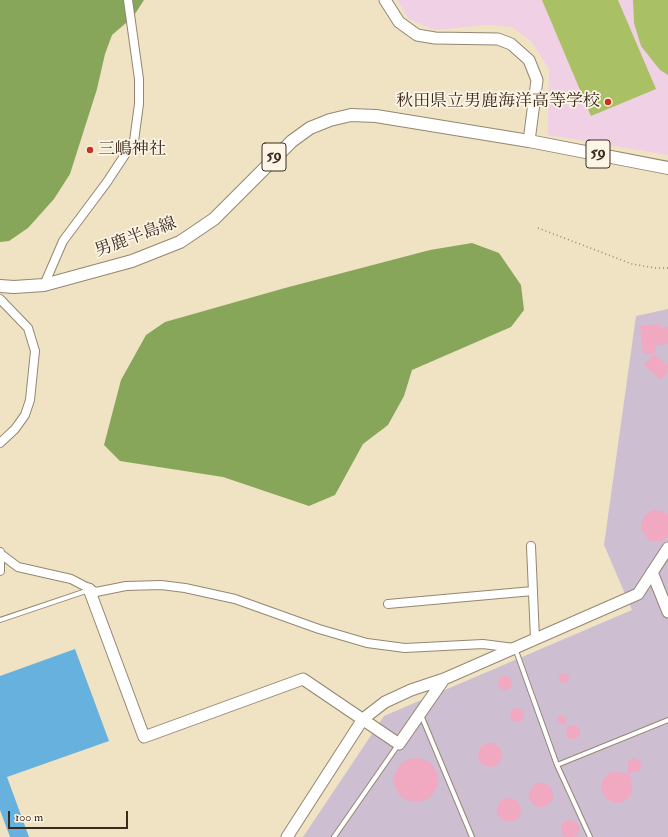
<!DOCTYPE html>
<meta charset="utf-8">
<style>
body{margin:0}
#map{position:relative;width:668px;height:837px;overflow:hidden;background:#efe3c4;font-family:"IM FELL Double Pica",serif}
canvas{display:block}
.scale{position:absolute;left:8px;top:811px;width:120px;height:18px;box-sizing:border-box;border:2px solid #3b2a1e;border-top:0;padding-left:5px;font-size:12px;line-height:14px;white-space:nowrap;color:#3b2a1e;-webkit-text-stroke:3px #fcf5e5;paint-order:stroke}
</style>
<div id="map">
<canvas width="668" height="837"></canvas>
<div class="scale">100 m</div>
</div>
<script>
const ctx = document.querySelector('canvas').getContext('2d');
ctx.lineJoin = 'round';
function paint(path, color) { ctx.fillStyle = color; ctx.fill(path, 'evenodd'); }
const poly = rows => new Path2D(rows.map(r => 'M' + r).join(''));
function trace(path, color, width, dash) { ctx.strokeStyle = color; ctx.lineWidth = width; ctx.lineCap = dash ? 'butt' : 'round'; ctx.setLineDash(dash || []); ctx.stroke(path); }
function write(font, color, halo, rows, align = 'center') {
  ctx.font = font + ' "IM FELL Double Pica","Noto Serif JP",serif'; ctx.lineWidth = 3.5; ctx.setLineDash([]); ctx.textBaseline = 'middle'; ctx.strokeStyle = halo; ctx.fillStyle = color; for (const [text, x, y, turn = 0] of rows) {
    ctx.save(); ctx.translate(x, y); ctx.rotate((+turn || 0) * Math.PI / 180); ctx.textAlign = isNaN(turn) ? turn : align; if (halo) ctx.strokeText(text, 0, 0); ctx.fillText(text, 0, 0); ctx.restore();
  }
}
const built = poly([
 [397,0,668,0,668,155,548,135,549,69,532,42,512,27,488,25,434,30,409,19]
]);
const industrial = poly([
 [668,309,668,837,303,837,384,716,632,610,604,545,636,316]
]);
const green = poly([
 [542,0,618,0,656,89,591,116],
 [633,0,668,0,668,75,660,70,641,46,634,23]
]);
const forest = poly([
 [0,0,144,0,133,17,112,35,105,54,97,89,70,174,54,199,28,228,9,241,0,242],
 [472,243,499,253,521,285,524,310,511,327,412,370,404,396,388,425,363,444,335,495,309,506,223,477,120,461,104,445,121,380,146,335,165,322,285,288,430,250]
]);
const water = poly([
 [75,649,109,741,7,777,29,837,10,837,0,810,0,676]
]);
const building = poly([
 [659,324,660,328,668,327,668,344,655,345,656,353,643,354,640,326],
 [654,354,668,366,668,372,661,380,644,365],
 [652,510,662,511,668,515,668,536,662,541,651,541,647,538,641,530,641,525,644,516],
 '559 678a5 5 0 1 1 10 0a5 5 0 1 1-10 0Z',
 '498 683a7 7 0 1 1 14 0a7 7 0 1 1-14 0Z',
 '510 715a7 7 0 1 1 14 0a7 7 0 1 1-14 0Z',
 [560,715,565,717,567,726,557,722,557,717],
 '566 732a7 7 0 1 1 14 0a7 7 0 1 1-14 0Z',
 '478 755a12 12 0 1 1 24 0a12 12 0 1 1-24 0Z',
 '394 780a22 22 0 1 1 44 0a22 22 0 1 1-44 0Z',
 [634,758,640,761,642,765,639,771,629,773,632,784,631,795,623,802,617,803,607,800,602,791,601,787,604,777,612,772,628,773,628,762],
 '529 795a12 12 0 1 1 24 0a12 12 0 1 1-24 0Z',
 '497 810a12 12 0 1 1 24 0a12 12 0 1 1-24 0Z',
 '561 829a9 9 0 1 1 18 0a9 9 0 1 1-18 0Z'
]);
const path = poly([
 [538,228,632,264,655,268,668,268]
]);
const lane = poly([
 [0,620,89,590],
 [515,648,557,765,590,837],
 [421,715,472,837],
 [557,765,668,720],
 [334,837,398,745]
]);
const street = poly([
 [44,285,63,241,107,182,134,141,139,104,139,79,128,0],
 [0,299,28,328,35,351,30,400,25,415,15,429,0,443],
 [531,546,535,639],
 [2,555,18,567,71,579,96,592,126,586,161,585,185,588,235,599,319,629,367,643,405,648,483,644,514,648],
 [0,571,0,552],
 [388,604,533,591]
]);
const secondary = poly([
 [385,0,399,22,417,35,435,38,498,39,511,44,529,60,537,80,529,141],
 [652,572,668,612],
 [89,589,144,737,303,679,399,744,444,679,638,594,668,548],
 [287,837,363,719,385,702,411,690,444,679]
]);
const primary = poly([
 [0,286,14,287,44,285,132,261,180,242,214,219,292,141,310,128,330,120,351,115,376,116,529,141,668,168]
]);
const markers = [
 [608,102,4,"#c8321e"],
 [90,150,4,"#c8321e"]
];
const shields = [
 [598,154,24],
 [274,157,24]
];
const shieldNames = [
 ["59",598,154],
 ["59",274,157]
];
const poiNames = [
 ["秋田県立男鹿海洋高等学校",600,102],
 ["三嶋神社",98,150,"left"]
];
const streetNames = [
 ["男鹿半島線",136,238,-20]
];
paint(built, '#f0d0e5');
paint(industrial, '#cebed2');
paint(green, '#aac065');
paint(forest, '#87a65a');
paint(water, '#67b1df');
paint(building, '#f0a9c1');
trace(lane, '#958671', 6);
trace(street, '#958671', 10);
trace(secondary, '#958671', 13);
trace(primary, '#958671', 14);
trace(path, '#958671', 1.5, [1, 3]);
trace(lane, '#fff', 4);
trace(street, '#fff', 8);
trace(secondary, '#fff', 11);
trace(primary, '#fff', 12);
for (const [x, y, r, color] of markers) { const dot = new Path2D(); dot.arc(x, y, r, 0, 2 * Math.PI); ctx.fillStyle = color; ctx.fill(dot); trace(dot, '#fcf5e5', 1.5); }
for (const [x, y, w] of shields) { const box = new Path2D(); box.roundRect(x - w / 2, y - 14, w, 28, 3); ctx.fillStyle = '#fcf5e5'; ctx.fill(box); trace(box, '#3b2a1e', 1); }
write('bold 16px', '#3b2a1e', null, shieldNames);
write('17px', '#3b2a1e', '#fcf5e5', poiNames, 'right');
write('17px', '#3b2a1e', '#fcf5e5', streetNames);
</script>
